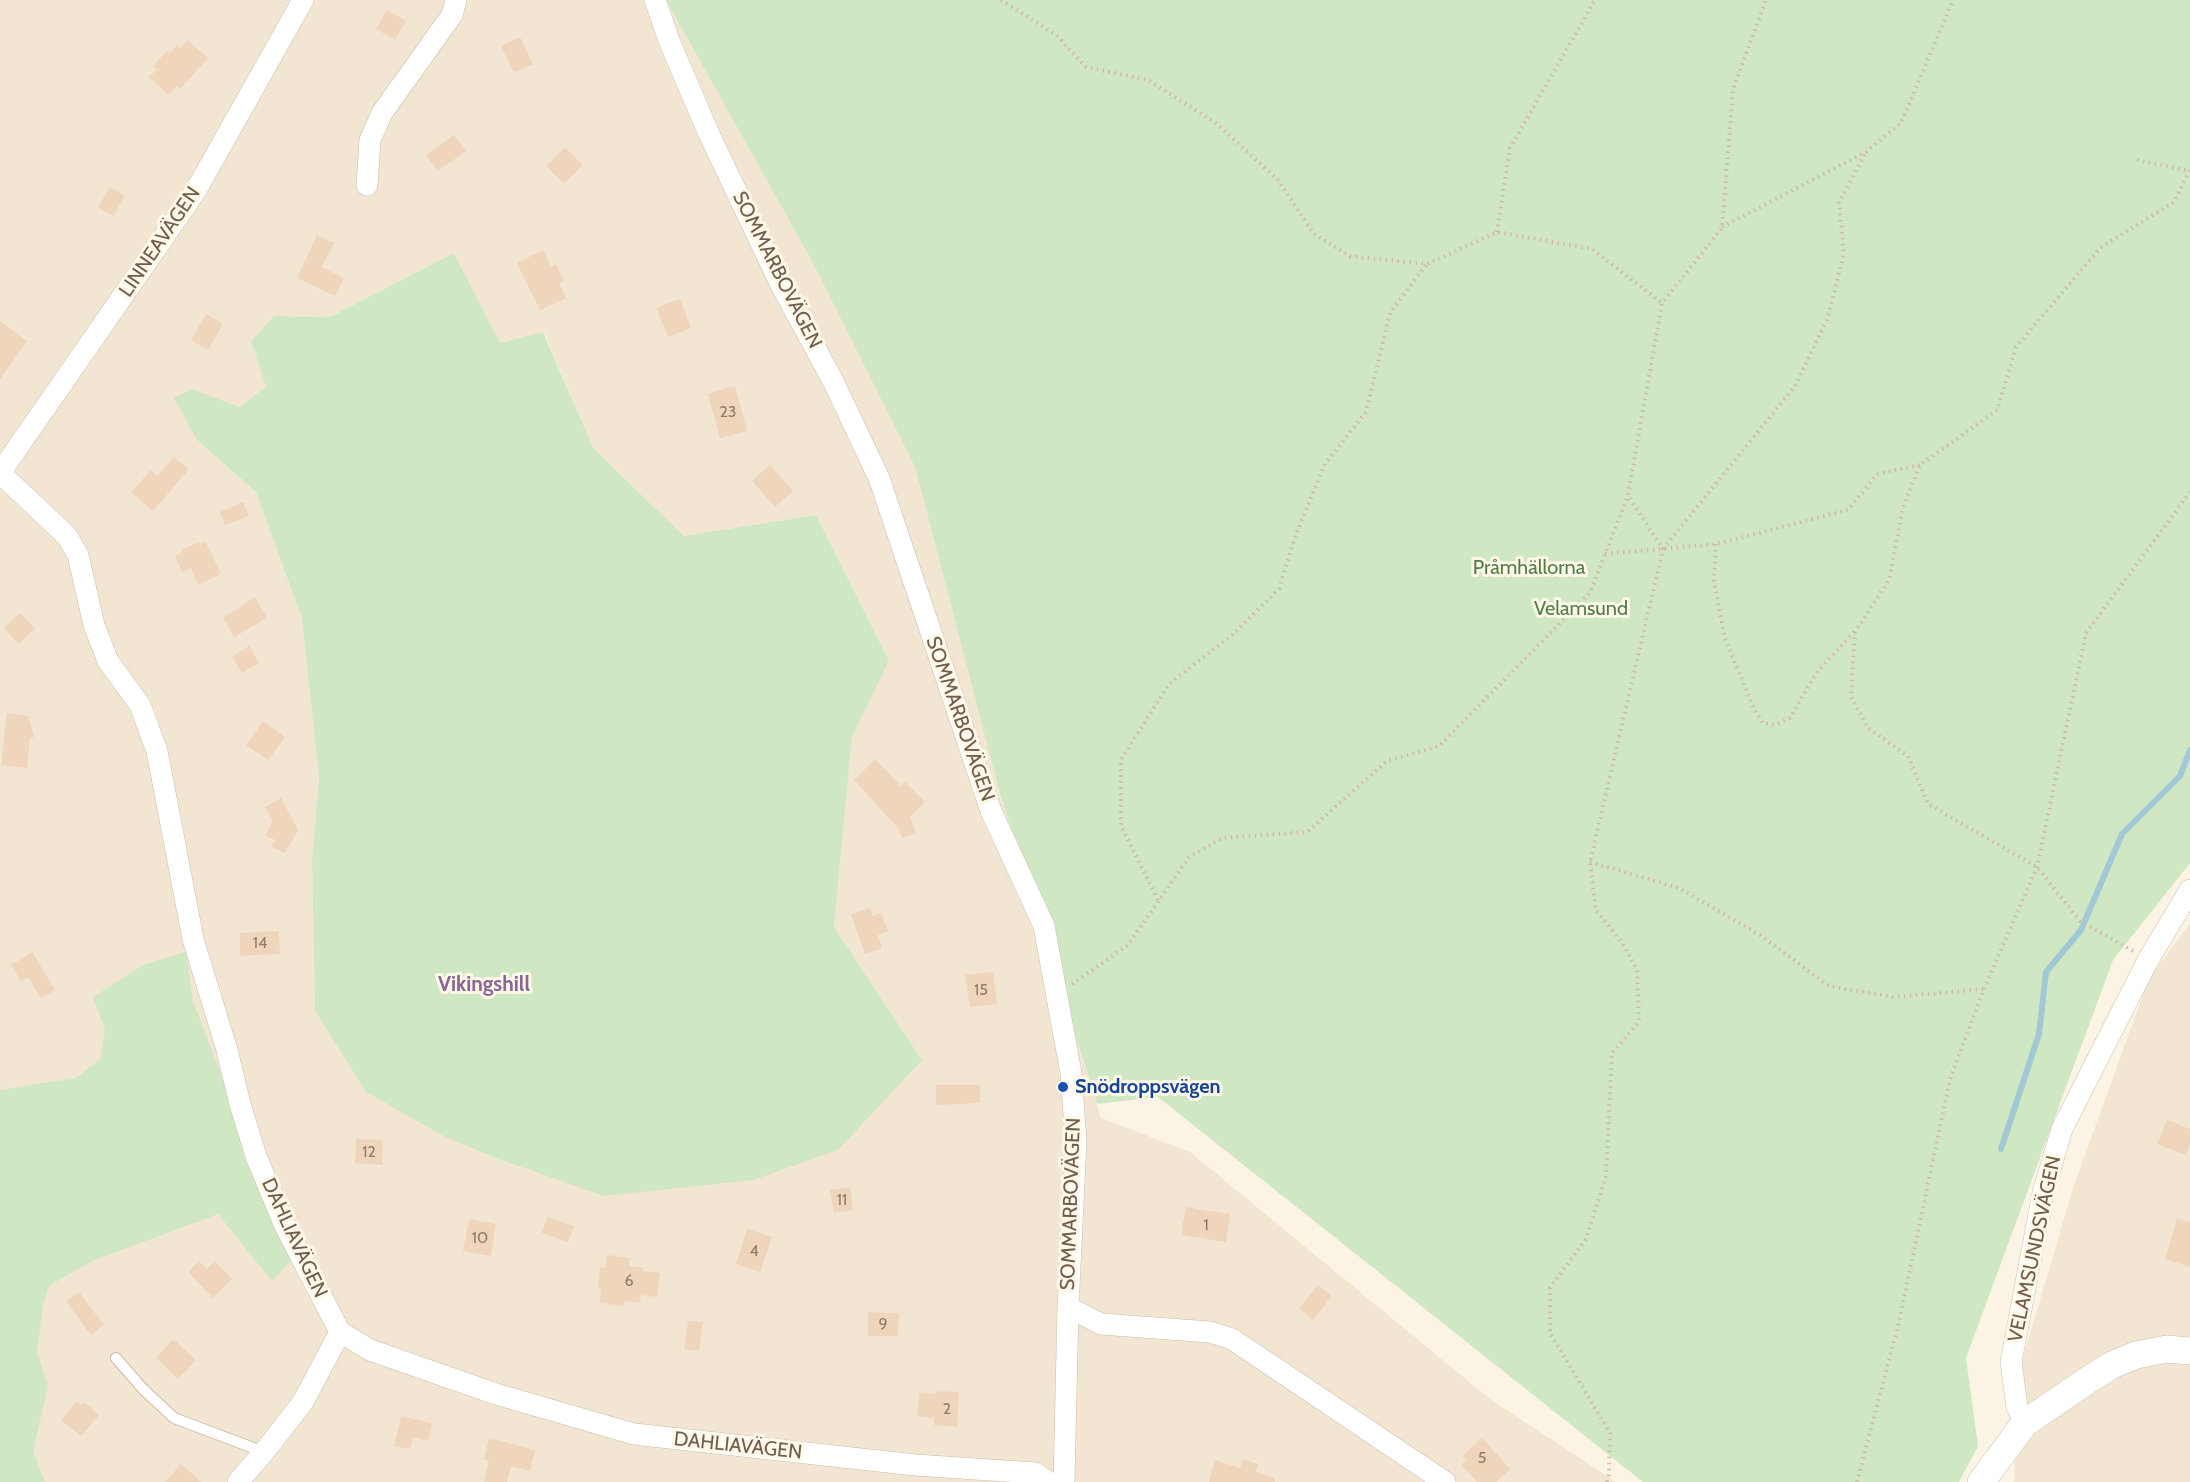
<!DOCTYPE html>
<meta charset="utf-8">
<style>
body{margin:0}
canvas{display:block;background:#fbf4e4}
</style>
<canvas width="2190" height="1482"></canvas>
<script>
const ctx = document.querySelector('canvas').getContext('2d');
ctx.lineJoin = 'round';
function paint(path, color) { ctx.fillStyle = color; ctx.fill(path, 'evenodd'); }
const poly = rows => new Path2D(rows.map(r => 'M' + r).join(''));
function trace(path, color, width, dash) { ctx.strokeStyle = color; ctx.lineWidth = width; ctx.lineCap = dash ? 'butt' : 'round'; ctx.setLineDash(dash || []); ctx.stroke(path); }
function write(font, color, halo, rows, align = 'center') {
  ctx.font = font + ' Cabin,sans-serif'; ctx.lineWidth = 6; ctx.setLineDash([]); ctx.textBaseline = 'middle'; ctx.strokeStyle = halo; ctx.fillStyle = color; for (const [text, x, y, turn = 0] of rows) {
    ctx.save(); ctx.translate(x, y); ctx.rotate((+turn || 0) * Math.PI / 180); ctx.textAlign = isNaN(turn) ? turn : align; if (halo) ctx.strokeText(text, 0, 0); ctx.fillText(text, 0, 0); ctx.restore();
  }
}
const residential = poly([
 [0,0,666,0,814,265,915,467,999,790,1101,1118,1190,1152,1490,1399,1616,1482,0,1482],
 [454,253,500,343,544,332,594,449,684,536,816,515,889,661,852,737,834,927,922,1060,493,1157,443,1136,366,1092,315,1011,312,861,319,778,302,619,256,492,197,440,266,387,251,341,274,316,330,317],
 [2190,923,2190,1482,2013,1482,2015,1479,2012,1395,2073,1188,2149,978]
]);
const green = poly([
 [666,0,2190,0,2190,863,2113,960,1966,1358,1978,1446,1959,1482,1643,1482,1158,1097,1097,1104,999,790,915,467,814,265],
 [454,253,500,343,543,332,594,449,684,536,816,515,889,661,852,737,834,927,922,1060,838,1150,753,1180,604,1196,493,1157,443,1136,366,1092,315,1011,312,861,319,778,302,619,256,492,197,440,174,398,192,389,239,407,266,387,251,341,274,316,330,317],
 [186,952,193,1001,224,1082,245,1160,292,1260,272,1281,218,1214,92,1261,49,1286,43,1305,37,1352,48,1386,33,1451,45,1482,0,1482,0,1090,76,1078,100,1059,105,1030,93,997,143,965]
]);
const stream = poly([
 [2001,1149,2039,1034,2046,972,2081,930,2122,834,2180,776,2190,750]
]);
const building = poly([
 [387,10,406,21,395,40,376,29],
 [520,37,533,64,514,73,501,46],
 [187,40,208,58,180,89,177,86,169,95,149,77,157,69,153,66,167,51,170,53,177,45,181,48],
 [454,135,466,151,438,171,426,155],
 [565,147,583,165,564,184,546,166],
 [110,187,125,196,113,216,98,207],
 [317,235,334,243,322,267,344,278,335,296,297,278],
 [543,250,551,267,556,264,564,281,559,283,566,298,540,310,517,263],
 [680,299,691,328,668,337,656,308],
 [206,314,223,324,208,350,191,340],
 [0,321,27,341,0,379],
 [735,386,747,431,720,438,708,394],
 [174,457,189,469,153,511,131,492,151,470,157,476],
 [770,465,793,491,775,507,752,481],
 [243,502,249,516,225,525,220,512],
 [199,542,200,545,206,542,221,574,198,585,191,568,182,572,175,556,183,552,182,550],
 [255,597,267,618,234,637,223,618],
 [20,613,35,629,18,644,4,628],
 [249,646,259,663,242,673,232,657],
 [7,713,28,716,34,737,30,738,27,768,1,765],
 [263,721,285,737,268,760,246,745],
 [875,759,901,786,905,782,925,802,910,817,916,833,902,838,898,828,854,780],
 [281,798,298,830,285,853,271,846,275,840,265,835,273,821,265,807],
 [870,908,873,916,881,913,888,931,878,935,882,948,865,954,851,914],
 [279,931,280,954,240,956,240,933],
 [32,952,55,990,41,998,28,977,21,981,11,965],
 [993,972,997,1004,970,1007,965,975],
 [936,1085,980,1085,980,1103,936,1105],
 [2167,1120,2190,1129,2190,1145,2186,1155,2157,1144],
 [356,1139,383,1140,382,1165,355,1163],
 [850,1187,853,1210,834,1213,830,1190],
 [1186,1207,1230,1214,1226,1242,1181,1235],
 [547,1217,574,1226,568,1242,542,1233],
 [2177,1218,2190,1222,2190,1267,2165,1259],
 [469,1219,496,1224,491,1256,463,1251],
 [747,1229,772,1237,760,1272,736,1264],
 [607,1255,630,1258,629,1266,643,1268,642,1271,660,1273,657,1297,641,1295,640,1303,624,1301,623,1306,600,1303,601,1289,598,1288,600,1267,605,1268],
 [199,1261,207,1269,215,1261,232,1279,213,1298,188,1272],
 [1318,1285,1332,1296,1313,1320,1299,1308],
 [79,1292,104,1325,91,1335,66,1301],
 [868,1312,899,1313,898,1336,868,1336],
 [688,1321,703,1322,699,1351,684,1349],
 [173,1339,196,1360,178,1379,156,1358],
 [936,1391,959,1392,957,1427,934,1425,934,1418,917,1416,920,1392,936,1394],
 [77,1401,81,1405,84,1402,99,1415,81,1436,61,1420],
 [401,1416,432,1423,428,1441,413,1437,410,1449,394,1446],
 [489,1438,535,1450,530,1471,511,1466,507,1482,484,1482,489,1461,484,1460],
 [1482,1438,1510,1469,1496,1482,1477,1482,1462,1465,1466,1461,1462,1456],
 [1243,1459,1258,1464,1256,1472,1275,1478,1275,1482,1209,1482,1215,1460,1240,1468],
 [181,1464,201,1482,165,1482]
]);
const path = poly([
 [1001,0,1056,35,1086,67,1148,80,1216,123,1278,180,1314,234,1350,256,1427,264,1497,232,1592,249,1662,303],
 [2137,160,2189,171],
 [1722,227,1866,152,1901,123,1953,0],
 [1497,232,1510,148,1595,0],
 [1716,544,1714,581,1725,638,1754,709,1763,723,1776,725,1790,718,1816,673,1854,632],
 [1663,549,1795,386,1827,320,1844,254,1839,202,1866,152],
 [1605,554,1716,544,1848,510,1877,474,1920,465],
 [1590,862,1679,888,1760,935,1829,986,1893,997,1984,989],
 [1158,900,1121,826,1121,760,1169,684,1232,635,1279,589,1296,534,1325,464,1366,412,1390,313,1426,265],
 [2133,951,2080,921,2037,867,1928,804,1908,756,1868,728,1851,697,1855,632,1889,580,1903,507,1920,465,1997,410,2016,347,2100,248,2174,202,2190,170],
 [1072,984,1128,945,1189,857,1223,838,1307,832,1387,761,1439,746,1590,593,1628,495,1662,303,1722,228,1733,89,1766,0],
 [1607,1482,1609,1474,1610,1433,1550,1333,1550,1288,1586,1239,1606,1176,1612,1053,1639,1022,1637,970,1623,944,1596,910,1590,862,1663,549,1628,496],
 [1857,1482,1899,1322,1950,1079,1984,989,2037,867,2086,633,2190,492]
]);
const service = poly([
 [116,1358,143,1389,174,1418,264,1452]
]);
const minor = poly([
 [655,0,670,43,709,134,781,285,833,381,879,478,991,811,1044,926,1071,1073,1076,1141,1068,1307,1064,1482],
 [367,185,370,140,382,113,452,15,456,0],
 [0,473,67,536,78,555,94,625,108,661,140,705,157,751,193,939,227,1050,240,1104,256,1156,285,1226,340,1332,370,1350,496,1394,634,1434,915,1465,1035,1473,1048,1482],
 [0,473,195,192,303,0],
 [1068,1307,1101,1324,1210,1332,1232,1339,1445,1482],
 [2025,1423,2017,1407,2011,1362,2043,1193,2062,1129,2148,960,2190,890],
 [238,1482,264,1452,303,1402,340,1332]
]);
const tertiary = poly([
 [1981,1482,2025,1423,2088,1380,2112,1365,2136,1355,2167,1349,2190,1351]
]);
const markers = [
 [1063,1087,6,"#1a4fb4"]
];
const numberNames = [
 ["23",728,412],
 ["14",260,943],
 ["15",981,990],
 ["12",369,1152],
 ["11",842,1200],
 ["1",1206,1225],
 ["10",480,1238],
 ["4",754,1251],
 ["6",629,1281],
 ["9",883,1324],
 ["2",947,1409],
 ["5",1482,1458]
];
const streetNames = [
 ["LINNEAVÄGEN",160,242,-56],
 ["SOMMARBOVÄGEN",777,270,63],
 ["SOMMARBOVÄGEN",960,719,71],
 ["SOMMARBOVÄGEN",1071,1204,-88],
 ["DAHLIAVÄGEN",294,1238,65],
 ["VELAMSUNDSVÄGEN",2035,1249,-78],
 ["DAHLIAVÄGEN",738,1446,6]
];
const parkNames = [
 ["Pråmhällorna",1529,568],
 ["Velamsund",1581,609]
];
const transitNames = [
 ["Snödroppsvägen",1075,1087]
];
const neighbourhoodNames = [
 ["Vikingshill",484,985]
];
paint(residential, '#f2e6d2');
paint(green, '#cfe8c3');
trace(stream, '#a0c8d5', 6);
paint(building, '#efd5bc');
trace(service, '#ccbcab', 12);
trace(minor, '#ccbcab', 22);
trace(tertiary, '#ccbcab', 28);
trace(path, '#d4b8a0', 4, [1.5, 4.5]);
trace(service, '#fff', 10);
trace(minor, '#fff', 21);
trace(tertiary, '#fff', 27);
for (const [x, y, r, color] of markers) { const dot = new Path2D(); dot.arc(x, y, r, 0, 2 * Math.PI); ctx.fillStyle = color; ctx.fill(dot); trace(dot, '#fef8e9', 2); }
write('16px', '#917a67', null, numberNames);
write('20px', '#725c4b', '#fef8e9', streetNames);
write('20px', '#527d46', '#fef8e9', parkNames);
write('bold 20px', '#164399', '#fef8e9', transitNames, 'left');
write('bold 21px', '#896695', '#fef8e9', neighbourhoodNames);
</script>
